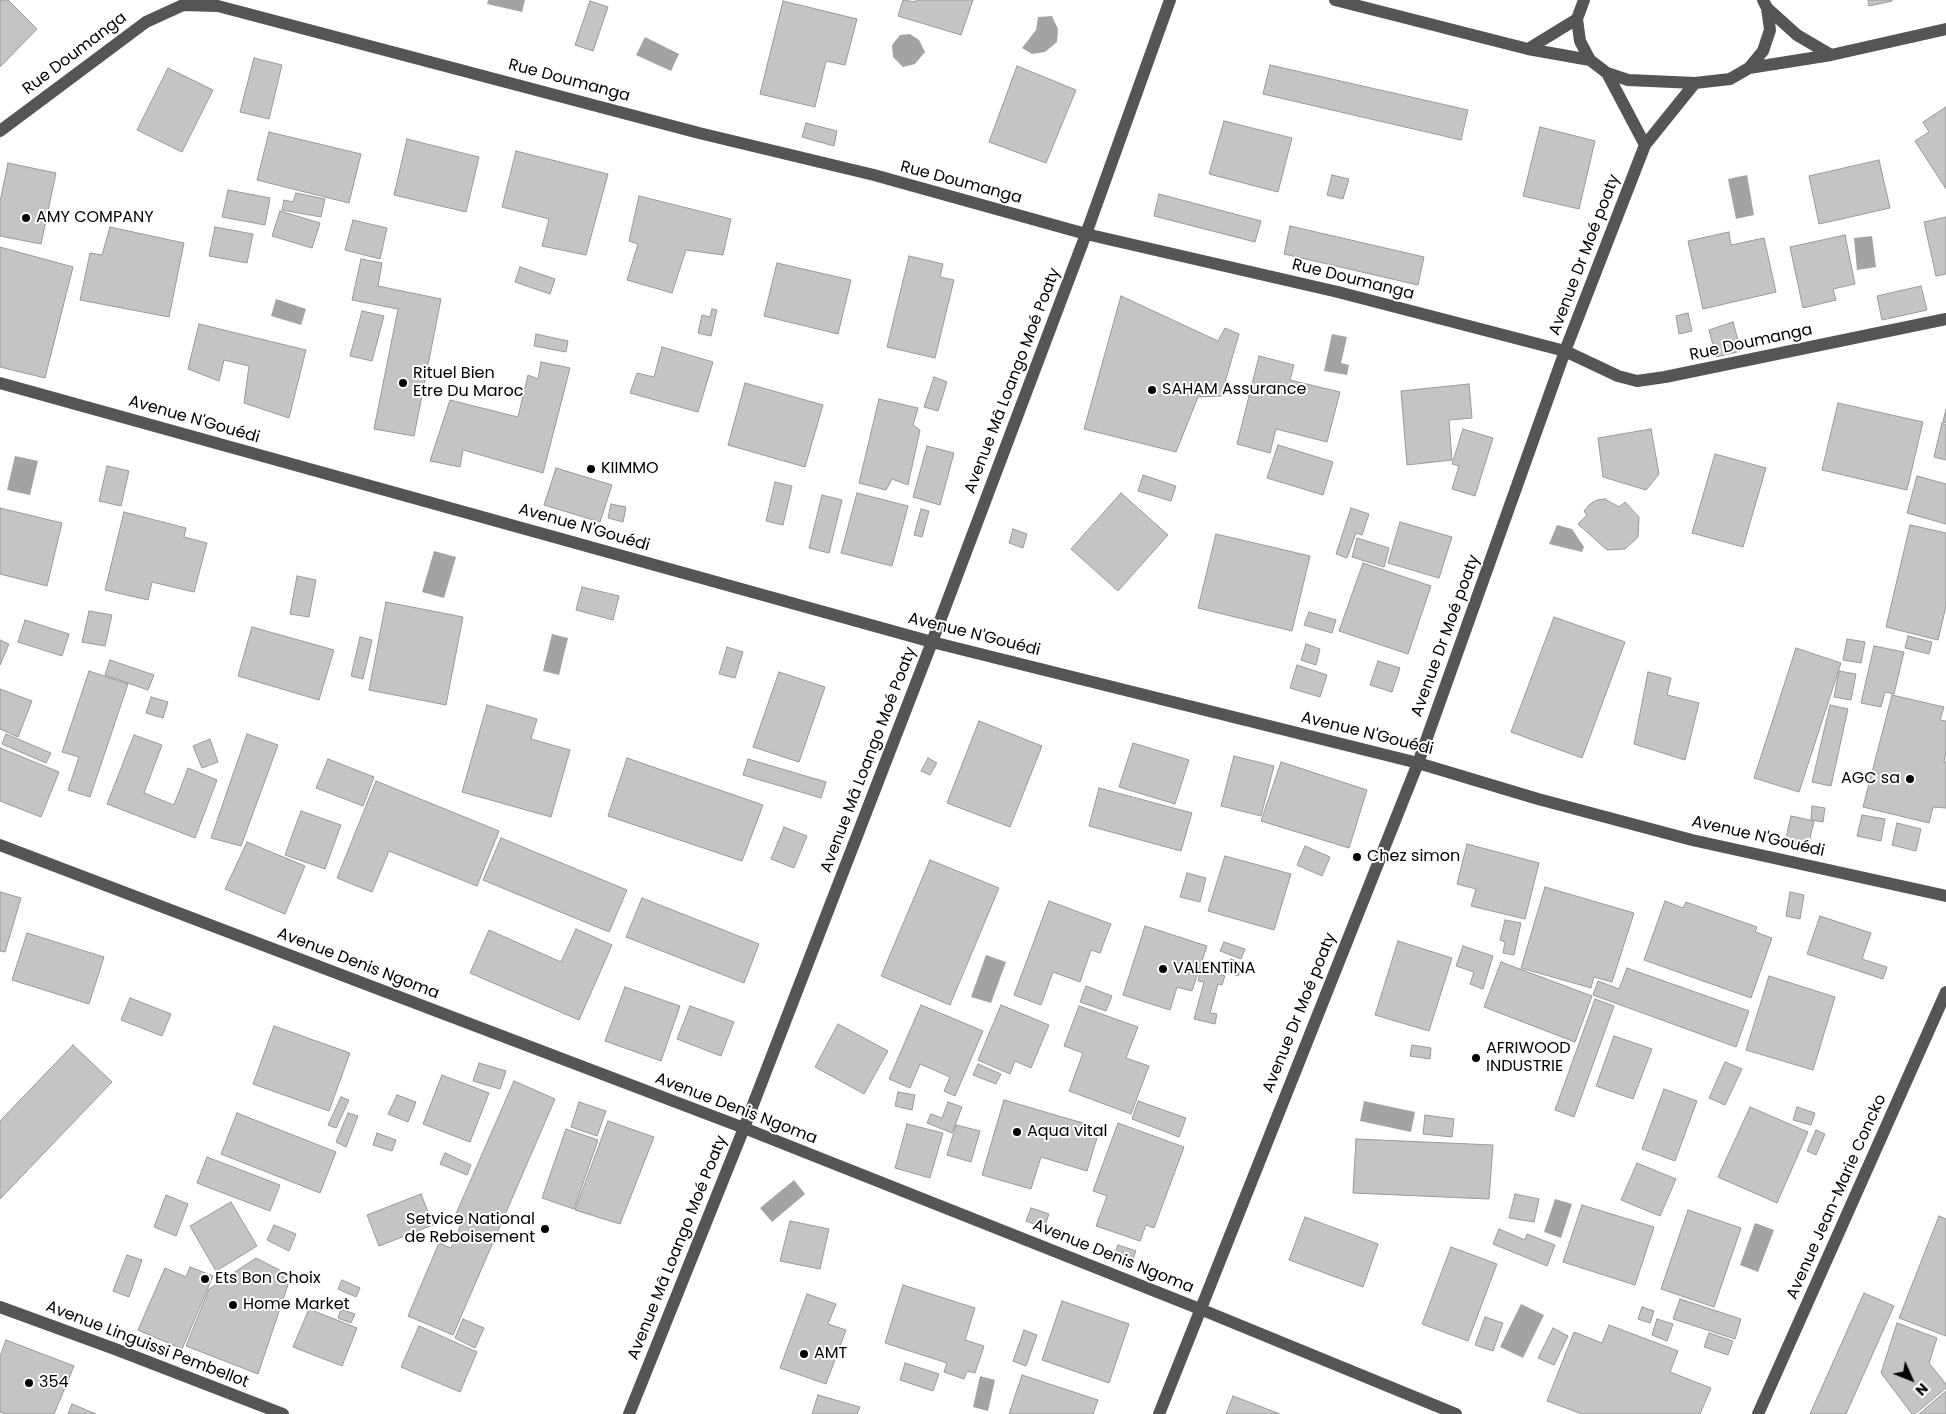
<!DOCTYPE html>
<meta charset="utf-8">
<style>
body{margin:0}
#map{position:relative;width:1946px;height:1414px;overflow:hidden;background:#fff;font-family:Poppins,sans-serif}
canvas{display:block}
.north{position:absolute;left:1886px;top:1354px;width:50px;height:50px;-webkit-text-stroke:4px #fff;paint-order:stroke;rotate:134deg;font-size:14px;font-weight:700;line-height:20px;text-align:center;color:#000}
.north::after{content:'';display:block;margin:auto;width:18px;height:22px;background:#000;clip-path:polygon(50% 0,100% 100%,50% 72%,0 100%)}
</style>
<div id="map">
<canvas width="1946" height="1414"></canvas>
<div class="north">N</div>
</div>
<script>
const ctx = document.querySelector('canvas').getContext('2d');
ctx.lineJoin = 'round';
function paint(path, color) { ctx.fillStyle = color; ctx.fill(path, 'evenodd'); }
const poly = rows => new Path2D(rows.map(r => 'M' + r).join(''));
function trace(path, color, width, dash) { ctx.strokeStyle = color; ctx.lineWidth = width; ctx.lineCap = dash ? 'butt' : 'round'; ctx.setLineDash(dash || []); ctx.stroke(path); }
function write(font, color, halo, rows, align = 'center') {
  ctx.font = font + ' Poppins,sans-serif'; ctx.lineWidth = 4; ctx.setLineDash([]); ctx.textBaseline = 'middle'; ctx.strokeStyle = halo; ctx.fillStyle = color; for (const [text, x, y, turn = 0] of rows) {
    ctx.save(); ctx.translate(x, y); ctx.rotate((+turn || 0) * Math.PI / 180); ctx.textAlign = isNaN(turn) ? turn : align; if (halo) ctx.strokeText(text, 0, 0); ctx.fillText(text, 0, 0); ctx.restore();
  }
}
const water = poly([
 [488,0,525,0,522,12,487,4],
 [1052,16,1058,29,1057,42,1045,52,1032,54,1022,48,1036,30,1038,17],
 [910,34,919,40,925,52,915,64,903,67,893,57,892,45,900,35],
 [645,37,679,54,671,71,636,55],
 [1747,175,1754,215,1736,219,1728,179],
 [1872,236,1876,267,1857,270,1854,238],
 [276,299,306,309,301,325,271,316],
 [1332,334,1347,337,1341,363,1349,365,1347,375,1324,371],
 [15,456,38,461,30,495,7,490],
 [1557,525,1572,529,1584,547,1582,552,1549,544],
 [434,551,456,557,444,598,422,592],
 [552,634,568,638,559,675,543,671],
 [986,955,1006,962,991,1003,971,997],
 [1364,1101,1415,1112,1411,1132,1360,1121],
 [794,1180,805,1194,772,1222,760,1208],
 [1555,1199,1572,1204,1561,1238,1544,1232],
 [1755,1223,1774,1230,1758,1272,1740,1265],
 [1521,1304,1544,1315,1523,1358,1500,1347],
 [980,1376,995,1380,988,1411,973,1407]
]);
const building = poly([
 [0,0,8,0,37,29,0,67,0,0],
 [903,0,916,2,916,0,973,0,961,35,898,16,903,0],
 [1868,0,1892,0,1892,1,1869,6,1868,0],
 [590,1,608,7,593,51,575,45,590,1],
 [783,1,857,19,845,65,826,61,815,107,760,94,783,1],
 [254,58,282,65,269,119,240,112,254,58],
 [1270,65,1468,110,1461,140,1263,94,1270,65],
 [1017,66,1076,90,1046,163,989,142,1017,66],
 [168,68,213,90,182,152,137,130,168,68],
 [1946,107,1946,189,1915,141,1929,132,1923,122,1946,107],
 [1224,121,1292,138,1278,192,1209,174,1224,121],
 [806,123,837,131,834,146,802,137,806,123],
 [1540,127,1595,141,1579,209,1523,196,1540,127],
 [269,132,361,154,349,203,257,180,269,132],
 [407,139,479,157,466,212,394,195,407,139],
 [516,151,608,174,586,255,542,246,549,219,502,207,516,151],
 [1879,160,1890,208,1819,224,1809,176,1879,160],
 [8,163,56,173,41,244,0,236,0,202,8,163],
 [1332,175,1349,179,1343,199,1327,195,1332,175],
 [228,190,270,198,265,225,222,217,228,190],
 [296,193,325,199,321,217,282,210,284,200,293,202,296,193],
 [1159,194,1261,221,1255,242,1154,216,1159,194],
 [639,196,731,219,723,255,686,250,672,293,627,280,638,244,629,241,639,196],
 [280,211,320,223,312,248,272,236,280,211],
 [1946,217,1946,274,1936,276,1924,222,1946,217],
 [353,220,387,228,380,259,345,250,353,220],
 [1290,226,1424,257,1418,285,1284,254,1290,226],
 [110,227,184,243,169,317,80,300,90,253,102,255,110,227],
 [215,227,253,234,247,263,209,256,215,227],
 [1729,232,1731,245,1764,238,1776,292,1703,309,1688,241,1729,232],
 [1845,235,1855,284,1833,289,1836,300,1803,308,1790,247,1845,235],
 [0,247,73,267,45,378,0,367,0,247],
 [909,256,943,264,940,277,954,280,935,358,887,347,909,256],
 [361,259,382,263,378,286,441,299,414,436,374,429,398,309,352,300,361,259],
 [777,263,851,280,838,334,764,316,777,263],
 [520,267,555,279,550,294,515,282,520,267],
 [1921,286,1927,310,1882,320,1877,296,1921,286],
 [1121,296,1218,341,1225,328,1239,334,1221,396,1198,397,1176,452,1084,429,1121,296],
 [712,309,717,310,711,336,698,333,702,315,710,317,712,309],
 [362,311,384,316,372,361,350,356,362,311],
 [1688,313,1692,331,1679,334,1676,316,1688,313],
 [1733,322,1741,351,1716,357,1709,330,1733,322],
 [199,324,306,350,289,418,244,403,249,366,224,360,219,381,188,369,199,324],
 [536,334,568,341,566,352,534,346,536,334],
 [662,347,713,362,698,412,630,393,637,373,654,377,662,347],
 [1259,356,1294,365,1290,380,1340,392,1327,442,1276,429,1270,453,1237,444,1259,356],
 [541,362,570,368,543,473,463,450,460,467,430,461,450,400,518,417,528,375,538,379,541,362],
 [934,377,947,382,938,411,924,407,934,377],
 [745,383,823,405,805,467,728,445,745,383],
 [1469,384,1472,418,1449,420,1452,460,1407,465,1401,391,1469,384],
 [879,399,918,408,913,425,920,430,908,485,892,479,886,490,859,483,879,399],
 [1838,403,1923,422,1907,490,1822,470,1838,403],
 [1946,409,1946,423,1943,422,1946,409],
 [1942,423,1946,425,1946,460,1934,457,1942,423],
 [1463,429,1493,438,1475,496,1452,489,1459,466,1452,464,1463,429],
 [1651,429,1659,474,1646,490,1603,477,1598,438,1651,429],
 [1278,445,1333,462,1323,495,1267,478,1278,445],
 [927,446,954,453,940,505,913,497,927,446],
 [1715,454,1766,468,1743,547,1692,533,1715,454],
 [107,466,129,471,121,506,99,501,107,466],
 [556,468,612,485,600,522,544,505,556,468],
 [1143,475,1176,486,1171,501,1138,491,1143,475],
 [1917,476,1946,484,1946,524,1907,513,1917,476],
 [775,482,792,486,783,525,766,521,775,482],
 [857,493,908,506,892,566,841,553,857,493],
 [1121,493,1168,535,1118,591,1071,549,1121,493],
 [822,495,842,500,829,553,809,548,822,495],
 [1605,499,1619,507,1625,502,1639,517,1638,537,1625,549,1607,550,1578,524,1587,515,1584,511,1590,504,1597,500,1605,499],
 [611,504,626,507,623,522,608,518,611,504],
 [0,508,62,523,47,586,0,574,0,508],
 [1351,508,1369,514,1362,535,1356,533,1347,558,1336,554,1351,508],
 [921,509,929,511,922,537,914,535,921,509],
 [124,512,186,528,184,537,207,543,194,592,152,582,148,600,105,590,124,512],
 [1400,522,1452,537,1439,578,1388,563,1400,522],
 [1910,525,1946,533,1946,606,1938,640,1886,627,1910,525],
 [1013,529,1027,534,1023,548,1009,543,1013,529],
 [1216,534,1310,556,1292,631,1198,608,1216,534],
 [1357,538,1389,548,1384,567,1352,557,1357,538],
 [1363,563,1431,586,1408,654,1339,631,1363,563],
 [297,576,316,580,309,617,290,614,297,576],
 [582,587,619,596,613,620,576,610,582,587],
 [386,602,463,617,446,705,369,690,386,602],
 [89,611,112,615,105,646,82,642,89,611],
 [1309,612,1336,620,1332,633,1304,625,1309,612],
 [1554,617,1625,642,1582,758,1511,732,1554,617],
 [25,620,69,634,62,656,18,642,25,620],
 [252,627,334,650,319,700,238,676,252,627],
 [1908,636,1932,642,1929,654,1905,648,1908,636],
 [360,637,372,640,363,679,351,676,360,637],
 [1847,639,1865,642,1861,663,1843,660,1847,639],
 [0,640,9,644,0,665,0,640],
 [1306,644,1320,649,1316,665,1301,660,1306,644],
 [1874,646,1904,652,1894,694,1885,692,1881,707,1861,703,1874,646],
 [727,647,743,652,735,678,719,674,727,647],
 [1796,648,1841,663,1799,792,1754,778,1796,648],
 [110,660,154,675,148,690,105,675,110,660],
 [1378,661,1400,668,1392,692,1370,685,1378,661],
 [1297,665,1327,675,1320,697,1290,688,1297,665],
 [89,671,128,684,90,797,68,790,79,757,62,752,89,671],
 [1839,671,1856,674,1851,700,1834,697,1839,671],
 [779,672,825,687,799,762,753,747,779,672],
 [1648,672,1671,678,1667,695,1699,703,1685,760,1634,744,1648,672],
 [0,689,32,701,18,737,0,729,0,689],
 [1892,695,1944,707,1940,720,1946,721,1946,752,1944,762,1946,762,1946,808,1933,807,1929,823,1863,807,1892,695],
 [151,697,168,702,163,718,146,713,151,697],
 [487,705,537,719,531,739,570,750,551,817,462,792,487,705],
 [1830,705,1848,709,1831,786,1812,782,1830,705],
 [979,721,1042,746,1010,827,947,803,979,721],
 [6,734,51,753,46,763,2,744,6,734],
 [247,734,278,745,241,846,211,838,247,734],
 [134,735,162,745,144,793,174,805,188,768,217,780,195,838,107,804,134,735],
 [210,739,218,762,202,768,193,746,210,739],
 [1133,743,1189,760,1175,804,1119,787,1133,743],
 [0,748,59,772,41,817,0,801,0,748],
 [1234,756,1274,766,1261,816,1221,806,1234,756],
 [627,758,763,805,742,861,608,816,627,758],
 [928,758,937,763,930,775,921,771,928,758],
 [328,759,374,777,363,806,316,788,328,759],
 [748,759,826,782,821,798,743,775,748,759],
 [1281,762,1367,790,1349,848,1261,821,1281,762],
 [376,781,499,831,477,886,389,851,372,892,337,878,376,781],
 [1099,788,1192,813,1181,851,1089,826,1099,788],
 [1812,806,1825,808,1823,822,1811,820,1812,806],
 [301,811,341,825,325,869,285,855,301,811],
 [1862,815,1885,819,1881,841,1857,836,1862,815],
 [1791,816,1814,821,1808,847,1785,842,1791,816],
 [1897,823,1921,829,1916,851,1892,845,1897,823],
 [784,827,807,836,794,868,771,859,784,827],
 [501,838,627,890,609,932,483,880,501,838],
 [247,842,305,866,285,914,225,889,247,842],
 [1467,844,1539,863,1525,919,1471,906,1476,889,1457,884,1467,844],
 [1305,846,1330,857,1322,876,1297,865,1305,846],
 [1225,856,1291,874,1274,930,1208,911,1225,856],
 [930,860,999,888,950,1005,881,976,930,860],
 [1187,873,1206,878,1200,902,1180,897,1187,873],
 [1545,887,1634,913,1612,982,1594,977,1591,988,1521,968,1545,887],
 [0,892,21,898,5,952,0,951,0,892],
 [1790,892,1804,895,1800,919,1786,916,1790,892],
 [642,898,759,944,744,983,626,937,642,898],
 [1049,901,1111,924,1100,953,1091,950,1080,982,1053,972,1041,1005,1014,995,1049,901],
 [1665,901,1683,908,1686,902,1757,927,1755,932,1772,938,1751,998,1644,960,1665,901],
 [1820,916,1871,933,1862,959,1887,967,1883,979,1807,954,1820,916],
 [1505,920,1521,923,1514,955,1503,953,1505,942,1500,940,1505,920],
 [1145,926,1207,946,1192,991,1177,987,1170,1010,1123,995,1145,926],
 [576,929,612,945,579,1020,470,973,489,930,561,962,576,929],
 [27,933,104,957,89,1004,12,980,27,933],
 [1398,941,1452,958,1429,1031,1375,1015,1398,941],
 [1224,942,1245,949,1241,959,1220,951,1224,942],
 [1463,946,1493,956,1483,989,1470,984,1474,972,1456,966,1463,946],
 [1231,959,1243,964,1238,976,1226,971,1231,959],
 [1501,962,1592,996,1575,1042,1484,1007,1501,962],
 [1627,968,1749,1011,1736,1047,1593,995,1598,981,1619,989,1627,968],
 [1201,969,1225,976,1222,985,1218,984,1210,1013,1217,1014,1215,1024,1194,1019,1204,982,1198,981,1201,969],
 [1769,976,1835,997,1813,1070,1746,1050,1769,976],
 [1086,986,1112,996,1106,1011,1080,1002,1086,986],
 [625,987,680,1006,661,1061,605,1041,625,987],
 [130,998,171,1014,162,1036,121,1020,130,998],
 [1595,999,1614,1006,1574,1117,1555,1110,1595,999],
 [921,1005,983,1031,955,1096,944,1091,950,1077,920,1064,910,1088,889,1079,921,1005],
 [1001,1005,1049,1025,1031,1068,1015,1061,1010,1074,978,1060,1001,1005],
 [690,1006,734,1022,721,1056,677,1039,690,1006],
 [1079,1006,1138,1027,1126,1058,1149,1066,1131,1114,1069,1091,1083,1053,1064,1046,1079,1006],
 [838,1024,888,1051,864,1094,815,1067,838,1024],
 [274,1026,350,1053,329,1111,253,1084,274,1026],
 [1614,1036,1652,1049,1633,1099,1596,1086,1614,1036],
 [73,1045,112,1082,0,1199,0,1121,73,1045],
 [1412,1045,1431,1048,1430,1059,1410,1056,1412,1045],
 [1725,1062,1742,1069,1725,1105,1709,1098,1725,1062],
 [479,1063,506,1071,500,1089,473,1081,479,1063],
 [978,1064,1001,1074,996,1084,973,1075,978,1064],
 [442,1075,489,1093,470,1142,423,1124,442,1075],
 [514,1081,555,1099,453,1335,408,1316,439,1243,451,1248,463,1219,455,1216,514,1081],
 [1664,1089,1697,1101,1675,1161,1642,1149,1664,1089],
 [898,1092,915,1095,912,1110,895,1106,898,1092],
 [397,1095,416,1102,408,1122,388,1114,397,1095],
 [341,1097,349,1100,336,1128,328,1125,341,1097],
 [1004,1100,1100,1128,1087,1171,1041,1157,1031,1189,982,1175,1004,1100],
 [1138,1101,1186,1118,1179,1137,1132,1119,1138,1101],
 [579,1102,606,1111,597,1136,571,1127,579,1102],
 [948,1102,962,1107,952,1133,927,1123,931,1114,942,1118,948,1102],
 [1750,1107,1808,1132,1777,1203,1718,1177,1750,1107],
 [1797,1107,1815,1113,1811,1125,1793,1120,1797,1107],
 [237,1113,336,1152,320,1193,221,1154,237,1113],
 [348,1113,358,1116,346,1147,336,1142,348,1113],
 [1425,1115,1454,1119,1452,1137,1423,1134,1425,1115],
 [608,1121,654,1137,620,1224,575,1210,608,1121],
 [1118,1123,1184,1147,1154,1228,1146,1225,1140,1241,1096,1226,1107,1196,1093,1191,1118,1123],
 [907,1124,943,1133,930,1178,895,1168,907,1124],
 [956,1125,980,1131,971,1162,947,1155,956,1125],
 [566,1129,598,1140,574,1209,542,1198,566,1129],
 [1816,1130,1825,1134,1816,1155,1807,1151,1816,1130],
 [377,1133,396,1140,392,1151,373,1145,377,1133],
 [1356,1139,1493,1145,1489,1199,1353,1193,1356,1139],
 [445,1153,471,1165,467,1175,440,1164,445,1153],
 [207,1157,280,1185,270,1211,197,1183,207,1157],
 [1637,1163,1676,1179,1660,1216,1621,1200,1637,1163],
 [421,1194,433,1225,379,1246,367,1215,421,1194],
 [1515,1194,1539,1199,1534,1222,1509,1218,1515,1194],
 [166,1195,188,1204,176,1236,154,1227,166,1195],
 [231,1202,257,1246,216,1271,190,1226,231,1202],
 [1582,1205,1654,1227,1635,1285,1563,1262,1582,1205],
 [1031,1208,1049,1214,1044,1228,1026,1221,1031,1208],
 [1688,1210,1741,1228,1714,1307,1661,1289,1688,1210],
 [1939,1216,1946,1219,1946,1336,1899,1318,1939,1216],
 [1305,1217,1378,1244,1363,1287,1289,1260,1305,1217],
 [790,1221,829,1229,820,1269,780,1261,790,1221],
 [274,1225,296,1234,289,1251,267,1240,274,1225],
 [1499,1229,1525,1240,1527,1234,1555,1245,1547,1266,1493,1244,1499,1229],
 [1118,1245,1136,1251,1132,1261,1114,1255,1118,1245],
 [1451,1247,1497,1264,1468,1341,1422,1324,1451,1247],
 [127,1255,142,1260,129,1297,113,1291,127,1255],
 [256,1258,291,1276,258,1374,186,1346,209,1289,256,1258],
 [190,1267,213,1276,182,1349,138,1330,165,1268,186,1277,190,1267],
 [342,1280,360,1288,356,1297,338,1289,342,1280],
 [903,1285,975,1308,965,1340,984,1346,975,1373,967,1371,964,1379,944,1372,947,1363,885,1343,903,1285],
 [1864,1293,1894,1306,1846,1414,1810,1414,1864,1293],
 [807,1294,836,1304,828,1324,846,1330,826,1384,780,1368,807,1294],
 [1680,1299,1741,1319,1735,1339,1673,1319,1680,1299],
 [1062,1301,1129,1324,1109,1383,1042,1360,1062,1301],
 [1642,1307,1654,1311,1650,1323,1638,1319,1642,1307],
 [309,1309,357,1328,342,1366,293,1347,309,1309],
 [341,1309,355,1314,351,1323,338,1318,341,1309],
 [1485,1317,1503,1323,1493,1351,1475,1345,1485,1317],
 [463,1319,484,1328,475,1348,455,1338,463,1319],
 [1657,1319,1673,1324,1667,1341,1652,1335,1657,1319],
 [1897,1323,1937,1338,1929,1363,1946,1384,1946,1388,1915,1414,1912,1414,1881,1373,1897,1323],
 [1609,1325,1678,1351,1670,1372,1711,1388,1700,1414,1582,1414,1547,1401,1574,1332,1602,1343,1609,1325],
 [419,1326,477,1352,460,1392,401,1367,419,1326],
 [1553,1328,1568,1336,1554,1365,1538,1358,1553,1328],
 [1024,1330,1037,1335,1026,1366,1013,1361,1024,1330],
 [1709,1333,1733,1341,1728,1355,1704,1347,1709,1333],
 [6,1340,74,1366,54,1414,6,1414,0,1412,0,1356,6,1340],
 [905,1363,939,1374,933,1391,900,1380,905,1363],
 [1022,1375,1098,1400,1093,1414,1009,1414,1022,1375],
 [1946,1391,1946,1414,1919,1414,1946,1391],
 [818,1395,860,1407,857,1414,812,1414,818,1395],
 [1233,1396,1280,1414,1226,1414,1233,1396],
 [72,1404,96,1414,68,1414,72,1404]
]);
const minor = poly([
 [1335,0,1528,49,1590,60],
 [1584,0,1577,19,1580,41,1590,60,1607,73,1628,80,1695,83,1730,79,1749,68,1763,51,1770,30,1767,8,1763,0],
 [1767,8,1797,35,1831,55],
 [1528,49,1577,19],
 [1749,68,1831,55,1946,29],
 [1607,73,1645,145],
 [0,131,146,22,183,5,218,6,699,133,874,175,1086,234,1338,292,1565,351,1618,376,1637,381,1665,377,1946,319],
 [0,383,932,642,1418,763,1538,799,1692,840,1946,896],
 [0,845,744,1128,1200,1309,1456,1414],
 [0,1307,115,1349,283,1414],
 [629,1414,744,1128,932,642,1086,234,1170,0],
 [1159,1414,1418,763,1565,351,1645,145,1695,83],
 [1758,1414,1946,992]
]);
const markers = [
 [26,218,5,"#000"],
 [403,383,5,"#000"],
 [1152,390,5,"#000"],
 [591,469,5,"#000"],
 [1910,779,5,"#000"],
 [1357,857,5,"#000"],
 [1163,969,5,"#000"],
 [1476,1058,5,"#000"],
 [1017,1132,5,"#000"],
 [545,1229,5,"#000"],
 [205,1279,5,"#000"],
 [233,1305,5,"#000"],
 [804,1354,5,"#000"],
 [29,1383,5,"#000"]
];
const streetNames = [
 ["Rue Doumanga",75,54,-37],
 ["Rue Doumanga",569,81,15],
 ["Rue Doumanga",961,183,15],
 ["Avenue Dr Moé poaty",1585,255,-69],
 ["Rue Doumanga",1353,280,14],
 ["Rue Doumanga",1751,343,-12],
 ["Avenue Mâ Loango Moé Poaty",1013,381,-69],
 ["Avenue N'Gouédi",194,420,16],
 ["Avenue N'Gouédi",584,528,16],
 ["Avenue N'Gouédi",974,635,14],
 ["Avenue Dr Moé poaty",1446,636,-70],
 ["Avenue N'Gouédi",1367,734,14],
 ["Avenue Mâ Loango Moé Poaty",869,760,-69],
 ["Avenue N'Gouédi",1758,837,13],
 ["Avenue Denis Ngoma",358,964,21],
 ["Avenue Dr Moé poaty",1300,1013,-68],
 ["Avenue Denis Ngoma",736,1109,21],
 ["Avenue Jean-Marie Concko",1837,1197,-66],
 ["Avenue Mâ Loango Moé Poaty",678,1248,-68],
 ["Avenue Denis Ngoma",1113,1257,22],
 ["Avenue Linguissi Pembellot",147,1345,21]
];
const poiNames = [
 ["AMY COMPANY",36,218],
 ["Rituel Bien",413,374],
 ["Etre Du Maroc",413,392],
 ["SAHAM Assurance",1162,390],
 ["KIIMMO",601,469],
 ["AGC sa",1900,779,"right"],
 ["Chez simon",1367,857],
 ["VALENTINA",1173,969],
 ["AFRIWOOD",1486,1049],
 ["INDUSTRIE",1486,1067],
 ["Aqua vital",1027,1132],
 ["Setvice National",535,1220,"right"],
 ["de Reboisement",535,1238,"right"],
 ["Ets Bon Choix",215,1279],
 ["Home Market",243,1305],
 ["AMT",814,1354],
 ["354",39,1383]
];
paint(water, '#a3a3a3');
paint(building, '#c4c4c4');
trace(building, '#999', 1);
trace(minor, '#555', 12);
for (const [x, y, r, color] of markers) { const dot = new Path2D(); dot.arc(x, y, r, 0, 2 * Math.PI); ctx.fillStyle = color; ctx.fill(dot); trace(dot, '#fff', 2); }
write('16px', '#000', '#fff', streetNames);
write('16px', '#000', '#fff', poiNames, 'left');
</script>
